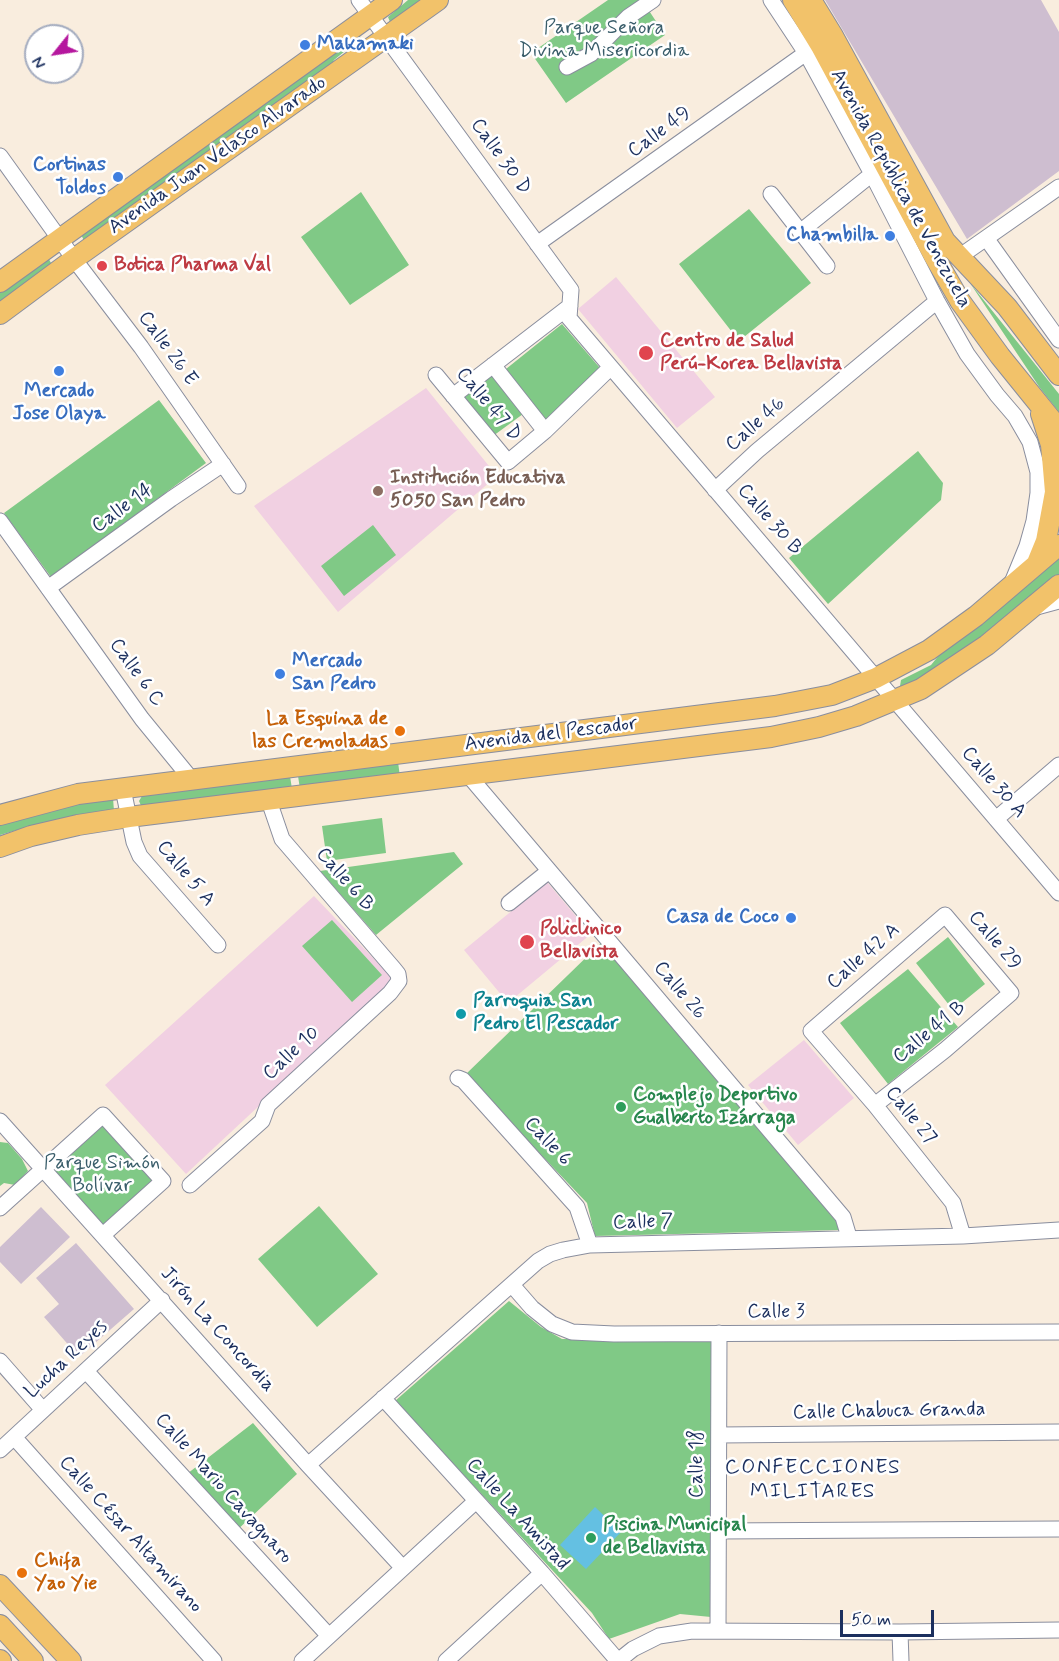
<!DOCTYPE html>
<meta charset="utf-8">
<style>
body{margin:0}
#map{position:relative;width:1059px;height:1661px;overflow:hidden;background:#f9edde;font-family:Mynerve,sans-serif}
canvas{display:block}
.north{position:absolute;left:24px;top:24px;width:60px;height:60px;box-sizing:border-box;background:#fff;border:2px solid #a4acbf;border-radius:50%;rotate:240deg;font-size:16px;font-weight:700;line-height:24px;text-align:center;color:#1b2f5e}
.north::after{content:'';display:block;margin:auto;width:21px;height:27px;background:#b5179e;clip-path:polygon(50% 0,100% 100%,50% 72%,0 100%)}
.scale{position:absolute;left:840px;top:1610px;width:94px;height:27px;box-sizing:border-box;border:3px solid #1b2f5e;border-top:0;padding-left:8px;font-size:18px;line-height:21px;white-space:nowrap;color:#1b2f5e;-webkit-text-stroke:4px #fff;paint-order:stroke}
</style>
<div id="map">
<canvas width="1059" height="1661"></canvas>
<div class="north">N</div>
<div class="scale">50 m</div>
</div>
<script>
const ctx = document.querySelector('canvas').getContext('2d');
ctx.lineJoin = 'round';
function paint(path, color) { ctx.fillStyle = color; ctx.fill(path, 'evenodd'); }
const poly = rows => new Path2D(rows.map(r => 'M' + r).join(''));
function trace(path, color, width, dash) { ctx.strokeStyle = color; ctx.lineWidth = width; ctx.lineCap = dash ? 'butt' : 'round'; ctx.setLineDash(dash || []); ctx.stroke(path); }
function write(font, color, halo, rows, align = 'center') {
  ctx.font = font + ' Mynerve,sans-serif'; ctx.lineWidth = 5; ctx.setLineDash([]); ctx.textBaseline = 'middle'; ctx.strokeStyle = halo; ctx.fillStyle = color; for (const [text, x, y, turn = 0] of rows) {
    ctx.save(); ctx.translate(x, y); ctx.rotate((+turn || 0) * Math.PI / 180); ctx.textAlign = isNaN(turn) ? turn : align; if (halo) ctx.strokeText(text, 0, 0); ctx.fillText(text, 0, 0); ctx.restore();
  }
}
const built = poly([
 [616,277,715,397,677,428,578,309],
 [426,388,497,476,338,612,254,506],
 [547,882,591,934,508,1003,464,950],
 [314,896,394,980,186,1174,105,1085],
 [804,1040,854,1098,798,1145,748,1085]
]);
const industrial = poly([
 [825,0,1041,0,1059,32,1059,171,967,239],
 [41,1207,70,1237,21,1284,0,1262,0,1247],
 [76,1243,134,1309,79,1357,44,1317,59,1304,36,1278]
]);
const green = poly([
 [408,0,430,0,392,27,388,17],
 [608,0,642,0,665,35,566,103,531,53],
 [357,32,361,38,334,60,328,72,85,243,80,232],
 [361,192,409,265,350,305,301,237],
 [749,209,811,283,739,341,679,264],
 [47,256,54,268,0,307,0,289],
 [970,283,1059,394,1059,412,1040,388],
 [562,324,600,368,545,420,506,369],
 [492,373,523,414,493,436,463,395],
 [159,400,206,463,51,577,4,513],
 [918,451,943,483,941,500,828,604,789,558],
 [373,525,396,555,344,596,321,566],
 [1059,557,1059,574,972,647,937,670,903,688,900,686,901,680,931,665,940,654],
 [398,762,400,777,300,789,298,776],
 [290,776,292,789,142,808,139,801,142,796],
 [113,798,114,811,37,824,0,835,0,823,51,807],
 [382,818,386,853,327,861,322,826],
 [454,852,463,864,376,935,320,871],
 [332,920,382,975,352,1002,302,946],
 [948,937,985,984,953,1010,916,963],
 [602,942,830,1204,840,1230,595,1236,587,1203,465,1075],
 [908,969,958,1027,888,1084,840,1023],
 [99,1122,154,1181,104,1228,49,1169],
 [0,1142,8,1143,22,1159,28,1171,15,1185,4,1183,0,1186],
 [319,1206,378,1274,317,1327,258,1259],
 [509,1301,541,1327,562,1339,713,1339,711,1617,680,1614,609,1639,592,1613,395,1401],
 [253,1423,297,1474,234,1533,183,1477]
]);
const water = poly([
 [595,1507,621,1532,586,1569,560,1545]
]);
const minor = poly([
 [359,0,571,290,569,318,1059,893],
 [771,0,806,53,872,174,937,301,967,354,997,395,1015,416,1030,442,1038,472,1038,493,1034,521,1027,546,1011,585],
 [567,67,591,54,628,17,653,0],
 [0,156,74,259,141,347,238,486],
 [771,194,827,266],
 [800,232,872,174],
 [986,238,1059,340],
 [537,244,806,53],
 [959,257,1059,187],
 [493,365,545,431],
 [436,375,508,462,545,431,610,368],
 [453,396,570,306],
 [715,490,757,451,937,301],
 [0,521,142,719,192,780],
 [48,588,171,499,223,464],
 [1033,608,1059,601],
 [469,776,843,1217,849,1237],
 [123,789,134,842,140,856,218,945],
 [996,819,1059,765],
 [509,903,549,871],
 [458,1078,463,1080,577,1207,590,1245],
 [875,1105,945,1050,1011,993,945,915,811,1031,875,1105,953,1203,963,1236],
 [0,1121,308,1465,402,1567],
 [190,1185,262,1121,268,1105,390,993,399,981,398,974,394,969,282,839,269,801],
 [0,1208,103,1115,163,1181,103,1235],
 [512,1285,532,1308,552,1324,572,1332,614,1334,1059,1332],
 [0,1361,43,1410],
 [86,1371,329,1636],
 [383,1398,542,1573,618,1661],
 [719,1435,1059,1432],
 [14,1437,214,1661],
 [0,1450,162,1300],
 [308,1465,538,1261,550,1254,563,1250,590,1245,963,1236,1059,1230],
 [719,1531,1059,1529],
 [718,1630,719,1333],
 [900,1632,901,1661],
 [302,1661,476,1501],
 [446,1661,542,1573],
 [618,1661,633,1649,659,1636,692,1631,900,1632,1059,1630]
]);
const major = poly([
 [793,0,821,46,934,256,960,301,1000,356,1059,429],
 [811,0,833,36,945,241,1007,307,1059,375],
 [0,282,392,0],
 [0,314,74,259,438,0],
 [1037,563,1046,541,1055,492,1051,445,1041,414],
 [0,815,78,794,775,706,832,695,876,678,929,650,976,616,1059,545],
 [0,847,31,836,78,825,129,817,771,737,819,727,856,716,921,689,987,645,1059,585],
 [0,1585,71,1661],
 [0,1625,33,1661],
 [0,1660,1,1661]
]);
const markers = [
 [305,45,6,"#3f7fe0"],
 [118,177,6,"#3f7fe0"],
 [890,236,6,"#3f7fe0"],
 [102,266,6,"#e0444e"],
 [646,353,8,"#e0444e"],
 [59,371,6,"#3f7fe0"],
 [378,491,6,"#8d6e63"],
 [280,674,6,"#3f7fe0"],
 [400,731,6,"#e8710a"],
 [791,918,6,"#3f7fe0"],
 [527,942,8,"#e0444e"],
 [461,1014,6,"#0f9aa8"],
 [621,1107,6,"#2e9e5b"],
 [591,1538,6,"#2e9e5b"],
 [22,1573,6,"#e8710a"]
];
const parkNames = [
 ["Parque Señora",604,29],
 ["Divina Misericordia",604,52],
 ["Parque Simón",102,1164],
 ["Bolívar",102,1187]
];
const shopNames = [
 ["Makamaki",317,45,"left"],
 ["Cortinas",106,166],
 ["Toldos",106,189],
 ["Chambilla",878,236],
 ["Mercado",59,392,"center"],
 ["Jose Olaya",59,415,"center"],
 ["Mercado",292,662,"left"],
 ["San Pedro",292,685,"left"],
 ["Casa de Coco",779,918]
];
const streetNames = [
 ["Calle 49",660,133,-36],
 ["Avenida Juan Velasco Alvarado",218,156,-35],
 ["Calle 30 D",500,157,54],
 ["Avenida República de Venezuela",900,189,61],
 ["Calle 26 E",167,349,54],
 ["Calle 47 D",488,405,50],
 ["Calle 46",756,425,-41],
 ["Calle 14",123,509,-36],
 ["Calle 30 B",769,520,49],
 ["Calle 6 C",136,673,54],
 ["Avenida del Pescador",551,735,-7],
 ["Calle 30 A",993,783,49],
 ["Calle 5 A",185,874,50],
 ["Calle 6 B",344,880,49],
 ["Calle 29",994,941,50],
 ["Calle 42 A",864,957,-41],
 ["Calle 26",679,991,50],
 ["Calle 41 B",930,1033,-39],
 ["Calle 10",292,1054,-43],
 ["Calle 27",910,1116,51],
 ["Calle 6",547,1142,47],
 ["Calle 7",643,1223,-2],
 ["Calle 3",776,1313],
 ["Jirón La Concordia",217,1330,48],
 ["Lucha Reyes",67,1360,-43],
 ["Calle Chabuca Granda",889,1412,-1],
 ["Calle 18",698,1464,-90],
 ["Calle Mario Cavagnaro",223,1489,48],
 ["Calle La Amistad",517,1515,48],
 ["Calle César Altamirano",130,1535,48]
];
const healthNames = [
 ["Botica Pharma Val",114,266],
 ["Centro de Salud",660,342],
 ["Perú-Korea Bellavista",660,365],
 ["Policlinico",540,930],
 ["Bellavista",540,953]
];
const educationNames = [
 ["Institución Educativa",390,479],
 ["5050 San Pedro",390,502]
];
const foodNames = [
 ["La Esquina de",388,720],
 ["las Cremoladas",388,743],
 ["Chifa",34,1562,"left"],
 ["Yao Yie",34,1585,"left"]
];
const cultureNames = [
 ["Parroquia San",473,1002],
 ["Pedro El Pescador",473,1025]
];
const leisureNames = [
 ["Complejo Deportivo",633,1096],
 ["Gualberto Izárraga",633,1119],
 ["Piscina Municipal",603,1526],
 ["de Bellavista",603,1549]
];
const neighbourhoodNames = [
 ["CONFECCIONES",813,1469],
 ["MILITARES",813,1493]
];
paint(built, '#f1d0e2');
paint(industrial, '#cebed0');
paint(green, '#80c986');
paint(water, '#64c0e2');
trace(minor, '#8a8e9e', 17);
trace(major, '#8a8e9e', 22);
trace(minor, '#fff', 15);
trace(major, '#f2c26a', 20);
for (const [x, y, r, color] of markers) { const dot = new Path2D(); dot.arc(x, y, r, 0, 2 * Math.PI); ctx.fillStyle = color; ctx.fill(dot); trace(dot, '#fff', 2); }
write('20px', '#395d6a', '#fff', parkNames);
write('bold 20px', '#366cbe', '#fff', shopNames, 'right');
write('20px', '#1b2f5e', '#fff', streetNames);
write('bold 20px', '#be3a42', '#fff', healthNames, 'left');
write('bold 20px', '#785e54', '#fff', educationNames, 'left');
write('bold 20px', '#c56008', '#fff', foodNames, 'right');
write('bold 20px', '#0d838f', '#fff', cultureNames, 'left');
write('bold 20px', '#27864d', '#fff', leisureNames, 'left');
ctx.letterSpacing = '1.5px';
write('21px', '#1b2f5e', '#fff', neighbourhoodNames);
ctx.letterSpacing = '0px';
</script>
